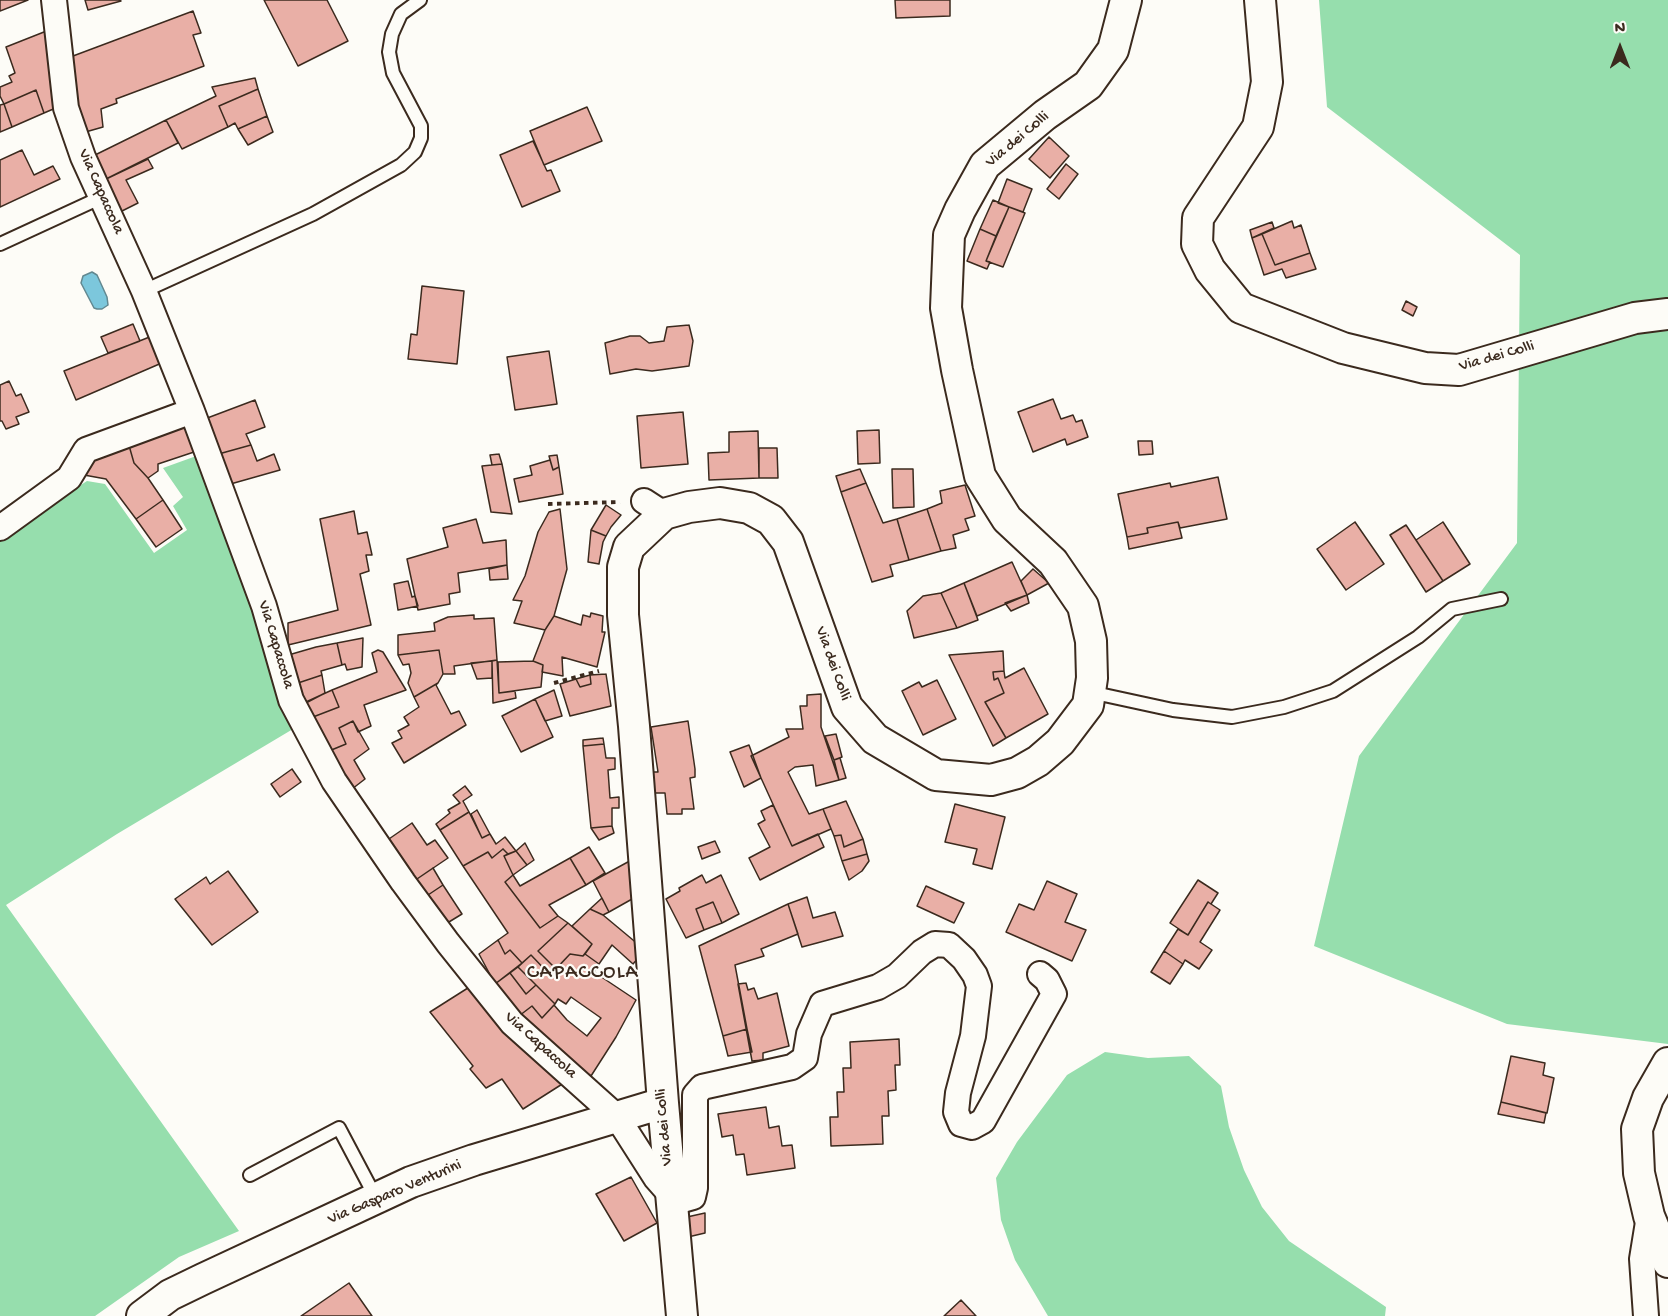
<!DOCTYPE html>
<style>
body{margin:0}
#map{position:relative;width:1668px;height:1316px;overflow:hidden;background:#fdfcf7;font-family:"Gochi Hand",sans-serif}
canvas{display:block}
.north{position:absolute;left:1590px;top:18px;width:60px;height:60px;-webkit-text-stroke:4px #fdfcf7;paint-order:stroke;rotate:0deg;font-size:16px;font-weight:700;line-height:24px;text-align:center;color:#3b2a1e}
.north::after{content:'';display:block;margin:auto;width:21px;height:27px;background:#3b2a1e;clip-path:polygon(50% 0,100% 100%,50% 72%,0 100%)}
</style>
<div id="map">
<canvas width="1668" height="1316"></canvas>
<div class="north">N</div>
</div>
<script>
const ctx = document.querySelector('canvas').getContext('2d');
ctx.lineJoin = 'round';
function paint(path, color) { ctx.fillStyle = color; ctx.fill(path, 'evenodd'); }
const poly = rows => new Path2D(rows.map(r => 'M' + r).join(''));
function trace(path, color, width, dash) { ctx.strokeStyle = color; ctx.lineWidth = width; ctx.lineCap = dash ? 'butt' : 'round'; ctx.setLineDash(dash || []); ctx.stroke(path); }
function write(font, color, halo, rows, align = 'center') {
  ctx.font = font + ' "Gochi Hand",sans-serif'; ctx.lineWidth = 4.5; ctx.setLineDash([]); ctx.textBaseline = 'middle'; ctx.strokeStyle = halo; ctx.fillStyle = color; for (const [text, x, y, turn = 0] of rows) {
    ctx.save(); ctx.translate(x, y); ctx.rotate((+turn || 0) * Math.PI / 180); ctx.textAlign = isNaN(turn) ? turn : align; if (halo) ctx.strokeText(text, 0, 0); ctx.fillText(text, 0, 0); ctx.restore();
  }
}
const green = poly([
 [1319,0,1668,0,1668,1044,1507,1024,1314,946,1359,756,1517,543,1520,255,1327,107],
 [199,455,246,583,285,712,293,729,117,834,6,905,239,1231,179,1257,95,1316,0,1316,0,541,41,511,87,481,105,484,154,553,187,530,173,506,183,497,163,468],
 [1105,1052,1148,1058,1189,1056,1221,1086,1229,1127,1244,1170,1262,1207,1289,1241,1386,1307,1385,1316,1048,1316,1015,1260,1001,1220,996,1178,1017,1142,1067,1075]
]);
const water = poly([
 [92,272,97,275,107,297,108,305,102,309,97,309,94,308,81,283,83,276,92,272]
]);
const building = poly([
 [0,0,28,0,0,11,0,0],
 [85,0,120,0,121,1,88,10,85,0],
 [264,0,327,0,348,41,298,66,264,0],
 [895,0,950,0,950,16,896,18,895,0],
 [193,11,201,33,193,35,204,66,116,99,117,103,101,109,103,127,82,133,65,59,193,11],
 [49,30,58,107,44,113,36,90,4,104,0,96,0,87,12,82,9,76,15,73,6,47,49,30],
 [255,78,258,89,219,106,228,127,182,149,166,120,216,96,212,87,255,78],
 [258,89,267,116,238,129,235,123,228,127,219,106,258,89],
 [36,90,44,113,12,127,4,104,36,90],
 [4,104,12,127,0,132,0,105,4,104],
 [587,107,602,141,544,165,530,131,587,107],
 [267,116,273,132,248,145,238,129,267,116],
 [166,120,178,143,104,180,93,156,166,120],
 [1049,137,1069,156,1050,178,1029,159,1049,137],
 [533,141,547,171,551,170,560,191,522,207,500,155,533,141],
 [22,150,34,175,53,166,60,179,0,207,0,160,22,150],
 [148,159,153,168,126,180,138,203,118,213,104,180,148,159],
 [1066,164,1078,174,1059,199,1047,189,1066,164],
 [1007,179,1032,189,1023,212,998,203,1007,179],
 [993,200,1009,207,996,236,980,229,993,200],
 [1009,207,1025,213,1003,267,986,261,1009,207],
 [1292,221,1294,228,1301,225,1310,253,1275,265,1262,234,1292,221],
 [1272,222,1274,228,1252,238,1250,230,1272,222],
 [980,229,996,236,986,261,990,262,987,269,967,261,980,229],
 [1262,234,1275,265,1310,253,1316,269,1286,278,1282,269,1264,275,1252,238,1262,234],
 [422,286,464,291,457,364,408,359,411,334,417,335,422,286],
 [1406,301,1417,307,1413,316,1402,310,1406,301],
 [133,324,140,341,108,353,101,337,133,324],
 [689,325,693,341,689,366,652,371,636,369,610,374,605,343,630,336,640,336,649,343,664,341,667,327,689,325],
 [152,336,164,362,76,400,64,371,152,336],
 [549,351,557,404,515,410,507,357,549,351],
 [9,381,16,396,21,394,29,412,16,417,19,424,6,429,2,421,0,421,0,385,9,381],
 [1053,399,1061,419,1073,415,1076,422,1082,420,1088,437,1067,445,1065,439,1033,452,1018,412,1053,399],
 [255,400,265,427,246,434,251,445,215,455,202,420,255,400],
 [683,412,688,464,641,468,637,416,683,412],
 [186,423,194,452,158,464,158,471,148,478,134,463,128,442,186,423],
 [879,430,880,463,858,464,857,431,879,430],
 [758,431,759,478,709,480,708,453,729,452,729,432,758,431],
 [1138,441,1152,441,1153,454,1139,455,1138,441],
 [128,442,134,463,148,478,163,500,136,519,106,479,84,475,90,456,128,442],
 [251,445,257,461,274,454,280,470,227,485,215,455,251,445],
 [759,448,777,448,778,478,759,478,759,448],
 [499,454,502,464,492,465,490,455,499,454],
 [557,455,559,467,553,470,549,456,557,455],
 [550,460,553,470,559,467,563,494,519,502,514,479,532,475,530,466,550,460],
 [502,464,512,514,491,512,482,466,502,464],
 [860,469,866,483,841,492,836,476,860,469],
 [892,469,913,469,914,507,893,508,892,469],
 [1218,477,1227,519,1180,528,1178,522,1147,528,1148,533,1127,537,1118,494,1170,483,1171,487,1218,477],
 [866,483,883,523,897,519,909,560,890,565,893,576,872,582,841,492,866,483],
 [965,485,975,516,965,519,969,530,953,535,956,548,941,551,927,509,942,503,940,491,965,485],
 [163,500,182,529,156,547,136,519,163,500],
 [606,505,621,515,611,527,606,536,591,530,606,505],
 [560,509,567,569,554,616,545,630,514,623,522,601,513,600,525,576,538,532,549,512,560,509],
 [927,509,941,551,909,560,897,519,927,509],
 [354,511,358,534,367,532,372,555,366,555,369,571,360,574,371,625,288,645,288,623,338,610,320,519,354,511],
 [476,519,483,543,506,540,507,565,458,573,460,592,449,594,450,604,418,610,407,559,448,547,443,528,476,519],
 [1178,522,1182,538,1129,549,1127,537,1148,533,1147,528,1178,522],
 [1355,522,1384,564,1346,590,1317,549,1355,522],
 [1443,522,1470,564,1443,581,1416,540,1443,522],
 [1406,525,1443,581,1426,592,1390,535,1406,525],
 [591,530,606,536,603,542,599,564,588,562,591,530],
 [1012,562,1027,595,977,616,964,583,1012,562],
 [507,565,508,579,490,580,489,569,507,565],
 [1033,569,1049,583,1027,595,1021,581,1033,569],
 [408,581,412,597,415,596,418,606,398,610,394,584,408,581],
 [964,583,978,620,957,628,941,593,964,583],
 [941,593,957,628,914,638,907,611,923,596,941,593],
 [1027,595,1029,603,1011,611,1005,603,1027,595],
 [591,613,603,616,602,632,605,632,597,667,562,657,563,676,542,672,543,665,533,661,545,630,554,616,581,625,583,615,590,617,591,613],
 [474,615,474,619,494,618,497,660,454,666,455,674,443,674,439,650,398,655,398,635,435,631,434,623,448,617,474,615],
 [363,638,362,667,347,670,345,664,342,665,337,643,363,638],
 [337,643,342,665,321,671,322,675,295,684,285,656,316,647,337,643],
 [378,650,383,652,406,690,364,705,371,726,358,732,353,721,339,728,346,744,329,751,313,717,339,707,332,690,377,672,372,653,378,650],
 [439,650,443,674,438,683,414,697,408,683,411,673,409,664,403,665,398,655,439,650],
 [1003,651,1004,671,993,672,994,680,998,678,1004,693,985,702,1006,738,993,746,949,655,1003,651],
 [497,660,499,693,515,691,516,698,493,703,492,661,497,660],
 [492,661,492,678,477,679,471,663,492,661],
 [533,661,543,665,541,687,499,693,498,662,533,661],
 [1024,668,1048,714,1006,738,985,702,1004,693,998,678,994,680,993,672,1004,671,1005,678,1024,668],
 [606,674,611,706,570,716,560,684,576,679,580,687,591,684,590,675,606,674],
 [322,675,325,693,302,705,295,684,322,675],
 [590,675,591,684,580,687,576,679,590,675],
 [937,680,956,719,923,735,902,691,919,682,922,687,937,680],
 [438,683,436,685,451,714,459,711,466,725,404,763,392,743,402,738,398,731,409,725,404,717,419,707,414,697,438,683],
 [332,690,339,707,313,717,306,702,332,690],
 [554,690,562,716,545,721,535,699,554,690],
 [821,694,821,727,839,780,816,786,813,765,795,767,788,772,809,814,823,809,831,829,792,846,751,756,789,737,786,729,803,729,800,706,807,706,807,695,821,694],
 [535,699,553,737,521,752,502,716,535,699],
 [353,721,369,749,354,760,365,779,352,789,329,751,346,744,339,728,353,721],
 [688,721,695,769,695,777,690,778,694,809,682,809,682,814,667,814,665,793,653,793,650,772,658,772,651,727,688,721],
 [836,734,842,757,834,760,825,736,836,734],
 [603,738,604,744,583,746,583,740,603,738],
 [604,744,606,758,615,758,615,769,608,770,610,798,619,797,619,808,612,808,612,826,591,828,583,746,604,744],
 [749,745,761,778,744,787,730,752,749,745],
 [840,758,846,778,839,780,834,760,840,758],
 [292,769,301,782,280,797,271,784,292,769],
 [465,786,472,795,463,801,469,812,440,830,436,824,450,813,448,810,460,803,453,795,465,786],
 [846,801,863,839,844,847,841,835,834,836,823,809,846,801],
 [955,804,1005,817,992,869,973,864,977,849,945,842,955,804],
 [773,805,792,846,818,834,824,847,760,880,749,858,770,847,758,824,765,820,761,811,773,805],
 [477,810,490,834,482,838,471,814,477,810],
 [469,812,482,838,490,834,496,844,505,837,516,851,508,854,503,849,492,858,488,852,463,866,440,830,469,812],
 [412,823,427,845,435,840,448,858,414,881,386,841,412,823],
 [612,826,614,833,599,840,591,828,612,826],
 [841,835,844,847,863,839,867,854,842,861,834,836,841,835],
 [715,841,720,852,702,859,698,847,715,841],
 [525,843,534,860,527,865,516,851,525,843],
 [589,847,605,873,586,885,570,858,589,847],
 [503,849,508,854,504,856,513,875,505,882,540,928,558,916,568,923,538,951,556,969,550,975,531,955,522,963,510,950,505,954,498,940,508,933,463,866,488,852,492,858,503,849],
 [516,851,527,865,513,875,504,856,516,851],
 [867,854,869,861,862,871,849,880,842,861,867,854],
 [637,857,641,894,609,912,593,881,637,857],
 [570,858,586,885,549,905,558,916,540,928,505,882,513,875,520,886,570,858],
 [433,868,443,885,425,897,414,881,433,868],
 [228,871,258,912,212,945,175,899,206,877,210,884,228,871],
 [702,875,706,883,721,875,739,914,722,923,713,902,696,909,704,930,686,938,666,899,680,891,679,888,702,875],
 [1198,880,1218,893,1211,904,1208,902,1188,935,1170,923,1198,880],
 [1047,881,1077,894,1065,922,1086,930,1072,961,1006,932,1019,904,1034,910,1047,881],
 [443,885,462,914,444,925,425,897,443,885],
 [926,886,964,903,954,923,917,906,926,886],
 [807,897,813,918,835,912,843,936,802,947,788,904,807,897],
 [602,898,609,912,603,915,590,909,602,898],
 [713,902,722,923,704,930,696,909,713,902],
 [1208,902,1220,910,1200,942,1212,950,1199,969,1185,960,1183,964,1164,951,1178,929,1188,935,1208,902],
 [788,904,798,934,761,949,764,956,735,965,747,1029,723,1036,699,946,788,904],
 [590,909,603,915,645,950,633,964,612,945,599,964,585,954,592,944,572,926,590,909],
 [568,923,592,944,583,956,570,954,556,969,538,951,568,923],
 [498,940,505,954,510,950,522,963,495,984,479,954,498,940],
 [1164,951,1183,964,1170,984,1151,972,1164,951],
 [570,954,583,956,585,954,599,964,594,972,636,1000,616,1037,591,1076,540,1044,515,1019,532,1006,542,1018,554,1005,567,1020,587,1036,601,1018,571,997,566,1004,558,999,555,1004,518,967,531,955,550,975,570,954],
 [518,967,536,985,526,994,510,973,518,967],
 [510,973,526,994,536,985,555,1004,542,1018,532,1006,515,1019,495,984,510,973],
 [746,983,748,990,754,988,758,999,777,993,789,1046,763,1053,763,1060,752,1061,738,984,746,983],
 [471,986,567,1081,523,1109,502,1079,486,1088,470,1069,473,1066,430,1012,471,986],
 [747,1029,752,1052,728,1056,723,1036,747,1029],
 [899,1039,900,1065,895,1065,896,1090,888,1091,889,1116,882,1116,883,1144,831,1146,830,1117,838,1117,837,1092,844,1092,843,1068,851,1068,850,1042,899,1039],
 [1511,1056,1545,1063,1543,1075,1554,1078,1547,1113,1501,1102,1511,1056],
 [1501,1102,1546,1113,1544,1123,1498,1114,1501,1102],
 [766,1107,769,1128,779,1126,782,1146,792,1145,795,1168,747,1175,744,1154,736,1155,733,1135,722,1137,718,1114,766,1107],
 [631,1177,657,1223,624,1241,596,1194,631,1177],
 [705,1213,705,1233,688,1237,687,1217,705,1213],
 [349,1283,372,1316,301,1316,349,1283],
 [961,1300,976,1316,944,1316,961,1300]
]);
const path = poly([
 [548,504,620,502],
 [554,683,599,671]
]);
const service = poly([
 [0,244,102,197],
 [144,291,313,214,401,165,415,152,421,138,421,126,393,73,389,52,392,34,401,14,420,0],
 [1090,692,1173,710,1232,717,1284,707,1333,691,1418,637,1452,609,1501,599],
 [250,1175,339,1128,376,1198]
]);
const minor = poly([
 [54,0,66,108,83,157,144,291,192,411,264,606,291,700,334,781,403,882,448,943,512,1023,617,1117,656,1178,671,1195],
 [644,501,664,514],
 [0,528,69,478,86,450,192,411],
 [672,1203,693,1197,695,1188,695,1095,702,1087,792,1067,805,1058,809,1034,822,1004,878,987,897,976,922,952,935,944,949,945,964,959,975,975,979,986,973,1036,958,1093,956,1112,961,1124,972,1127,983,1121,1054,994,1047,980,1040,974],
 [1646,1316,1642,1259,1649,1216]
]);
const tertiary = poly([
 [1260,0,1267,82,1258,127,1198,218,1197,244,1210,270,1241,308,1343,348,1425,368,1459,370,1635,318,1668,314],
 [1668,1063,1648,1098,1637,1129,1639,1173,1649,1216,1668,1262],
 [142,1316,170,1295,203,1279,411,1182,474,1160,663,1103],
 [682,1316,663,1103,634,726,623,615,623,567,629,547,664,514,689,507,720,503,749,508,771,520,788,542,847,707,875,739,936,775,991,780,1017,773,1038,761,1060,742,1088,705,1092,678,1091,641,1083,606,1053,562,1007,519,980,476,957,370,946,308,949,235,960,210,985,165,1045,115,1088,85,1113,50,1126,0]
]);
const streetNames = [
 ["Via dei Colli",1018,140,-40],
 ["Via Capaccola",100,192,66],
 ["Via dei Colli",1497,357,-16],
 ["Via Capaccola",275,645,73],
 ["Via dei Colli",832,664,70],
 ["Via Capaccola",540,1046,42],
 ["Via dei Colli",665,1127,-95],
 ["Via Gasparo Venturini",395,1193,-23]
];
const quarterNames = [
 ["CAPACCOLA",583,974]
];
paint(green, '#96dead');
paint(water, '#7cc7dc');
trace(water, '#628890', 1.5);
paint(building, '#e9afa6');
trace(building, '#3b2a1e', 1.5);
trace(service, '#3b2a1e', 16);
trace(minor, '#3b2a1e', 28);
trace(tertiary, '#3b2a1e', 34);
trace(path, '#3b2a1e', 4, [4.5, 4.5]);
trace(service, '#fdfcf7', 12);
trace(minor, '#fdfcf7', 24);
trace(tertiary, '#fdfcf7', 30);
write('16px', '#3b2a1e', '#fdfcf7', streetNames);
ctx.letterSpacing = '1.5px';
write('20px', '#3b2a1e', '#fdfcf7', quarterNames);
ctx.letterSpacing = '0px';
</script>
